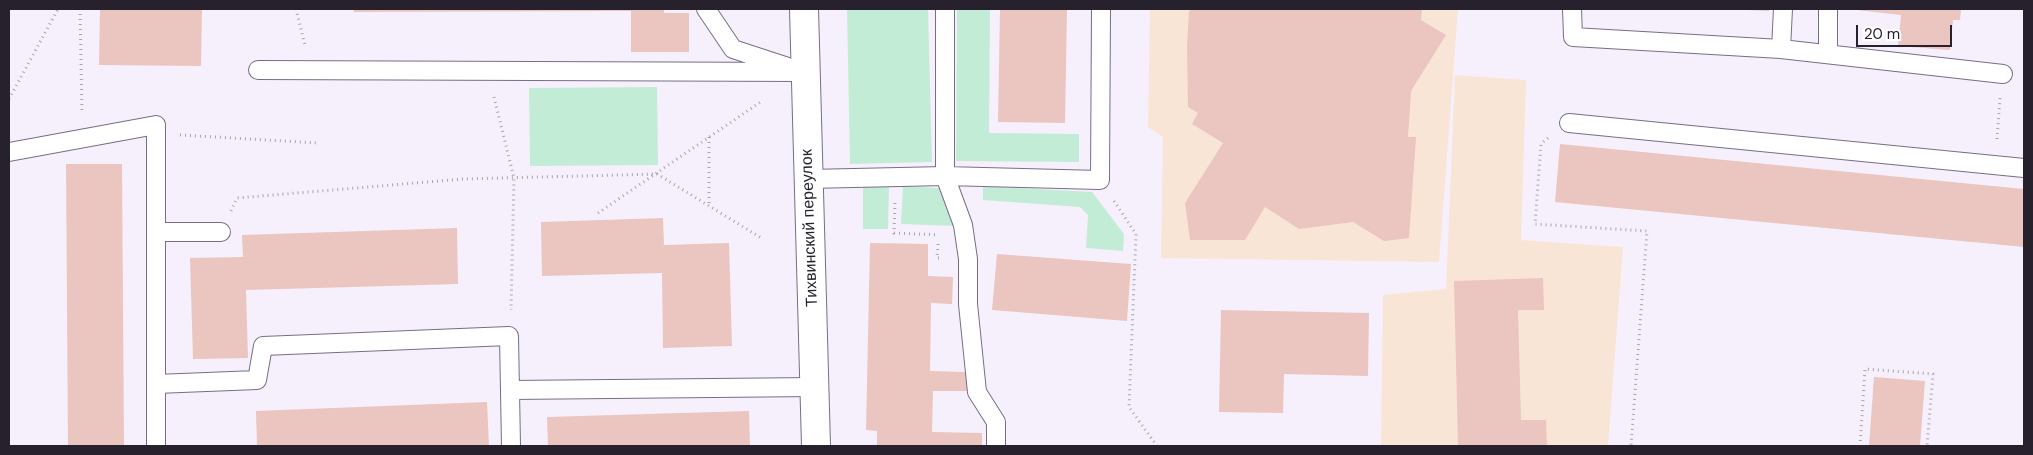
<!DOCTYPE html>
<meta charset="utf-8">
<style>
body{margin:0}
#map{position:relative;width:2033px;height:455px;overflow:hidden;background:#f6f0fd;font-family:"DM Sans",sans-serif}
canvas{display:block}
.frame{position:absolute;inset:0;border:10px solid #27212d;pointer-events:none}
.scale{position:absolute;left:1856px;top:25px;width:96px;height:22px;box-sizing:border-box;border:2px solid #27212d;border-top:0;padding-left:6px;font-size:15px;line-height:18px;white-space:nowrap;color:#27212d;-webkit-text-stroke:4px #fff;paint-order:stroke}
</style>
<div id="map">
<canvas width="2033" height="455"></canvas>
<div class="frame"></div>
<div class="scale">20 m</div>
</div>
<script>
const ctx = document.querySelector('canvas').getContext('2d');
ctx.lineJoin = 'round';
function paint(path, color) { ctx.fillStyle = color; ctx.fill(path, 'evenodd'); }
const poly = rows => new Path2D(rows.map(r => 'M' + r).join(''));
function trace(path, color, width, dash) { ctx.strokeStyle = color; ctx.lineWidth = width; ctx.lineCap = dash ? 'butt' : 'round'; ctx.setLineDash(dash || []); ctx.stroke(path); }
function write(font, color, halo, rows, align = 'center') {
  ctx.font = font + ' "DM Sans",sans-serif'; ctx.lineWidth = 4; ctx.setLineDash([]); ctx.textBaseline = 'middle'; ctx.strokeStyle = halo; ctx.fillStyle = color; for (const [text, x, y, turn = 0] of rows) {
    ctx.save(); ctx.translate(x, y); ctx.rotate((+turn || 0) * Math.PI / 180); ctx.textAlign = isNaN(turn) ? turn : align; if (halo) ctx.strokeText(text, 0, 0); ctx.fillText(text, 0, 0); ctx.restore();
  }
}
const education = poly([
 [1150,9,1458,9,1439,262,1161,258,1163,137,1148,127],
 [1455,75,1526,80,1521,240,1623,247,1608,446,1381,446,1383,295,1446,289]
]);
const green = poly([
 [847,9,928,9,932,162,850,164],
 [957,9,990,9,989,133,1079,134,1079,162,956,161],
 [657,87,658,165,530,166,529,88],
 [863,186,889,186,888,229,863,229],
 [903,186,939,188,954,226,901,224],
 [983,186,1092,192,1124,234,1123,251,1086,248,1088,215,1080,207,983,200]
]);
const building = poly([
 [100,9,202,9,201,66,99,65],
 [353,9,664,9,664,13,689,13,689,52,631,52,631,11,354,12],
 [1000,9,1067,9,1065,123,998,122],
 [1191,9,1422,9,1421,20,1446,35,1411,91,1408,137,1416,137,1409,238,1384,241,1353,222,1299,229,1265,207,1245,240,1190,240,1185,203,1223,143,1192,124,1198,113,1188,107,1187,46,1189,12],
 [1747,9,1769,9,1769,11,1747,10],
 [1848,9,1961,9,1960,20,1953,20,1950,50,1898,46,1901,15],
 [1560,144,2024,189,2024,247,1555,202],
 [66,164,122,164,124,446,68,446],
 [663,218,664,245,729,243,732,346,663,348,662,273,542,276,541,222],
 [457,228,458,284,246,290,248,358,193,359,190,258,243,257,242,235],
 [870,243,928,244,928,276,953,277,952,304,931,303,930,371,967,372,967,391,933,391,932,432,982,433,982,446,877,446,877,431,866,430],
 [997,254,1131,264,1127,321,992,310],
 [1543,278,1544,310,1518,310,1521,420,1546,420,1547,446,1458,446,1454,281],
 [1221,310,1369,313,1368,376,1284,374,1283,413,1219,412],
 [1874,377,1925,381,1920,446,1869,446],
 [487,402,489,446,257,446,256,411],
 [749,411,750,446,548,446,547,417]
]);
const path = poly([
 [80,9,82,113],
 [296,9,305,45],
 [494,97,514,178,511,310],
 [9,99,58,9],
 [180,135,319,143],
 [709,137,709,205],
 [1548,138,1541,144,1535,224,1647,231,1631,446],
 [1997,139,2000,98],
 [1114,201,1136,234,1129,407,1157,446],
 [895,203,894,233,939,235],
 [231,211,237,198,463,179,657,174,763,239],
 [598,213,762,101],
 [938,244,937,258,942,258],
 [1860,446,1865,369,1933,374,1927,446]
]);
const lane = poly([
 [706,9,733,49,788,67],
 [945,9,945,176,963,225,968,259,968,304,977,392,996,422,996,446],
 [1572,9,1573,37,1781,49,1783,9],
 [1828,9,1828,54],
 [1781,49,2003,74],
 [258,70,805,72],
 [1569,123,2024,168],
 [9,152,156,125,156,446],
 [808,179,945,176,1100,180,1101,9],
 [156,232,221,232],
 [156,384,257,380,263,346,509,336,511,446],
 [510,390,815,387]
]);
const street = poly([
 [804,9,816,446]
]);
const streetNames = [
 ["Тихвинский переулок",810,228,-92]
];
paint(education, '#f9e5d6');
paint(green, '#c3ecd7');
paint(building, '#ebc5bf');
trace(lane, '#7a6c87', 20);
trace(street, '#7a6c87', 30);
trace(path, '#a9a3b0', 3, [1, 4]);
trace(lane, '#fff', 18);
trace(street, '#fff', 28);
write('16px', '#27212d', '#fff', streetNames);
</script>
